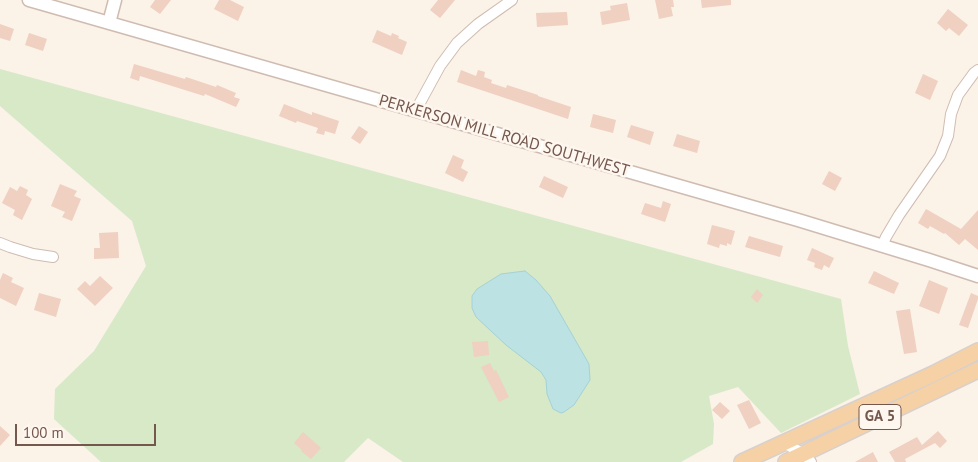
<!DOCTYPE html>
<style>
body{margin:0}
#map{position:relative;width:978px;height:462px;overflow:hidden;background:#fbf2e8;font-family:"PT Sans",sans-serif}
canvas{display:block}
.scale{position:absolute;left:15px;top:424px;width:141px;height:22px;box-sizing:border-box;border:2px solid #74584d;border-top:0;padding-left:6px;font-size:15px;line-height:18px;white-space:nowrap;color:#74584d;-webkit-text-stroke:4px #fef7ef;paint-order:stroke}
</style>
<div id="map">
<canvas width="978" height="462"></canvas>
<div class="scale">100 m</div>
</div>
<script>
const ctx = document.querySelector('canvas').getContext('2d');
ctx.lineJoin = 'round';
function paint(path, color) { ctx.fillStyle = color; ctx.fill(path, 'evenodd'); }
const poly = rows => new Path2D(rows.map(r => 'M' + r).join(''));
function trace(path, color, width, dash) { ctx.strokeStyle = color; ctx.lineWidth = width; ctx.lineCap = dash ? 'butt' : 'round'; ctx.setLineDash(dash || []); ctx.stroke(path); }
function write(font, color, halo, rows, align = 'center') {
  ctx.font = font + ' "PT Sans",sans-serif'; ctx.lineWidth = 5; ctx.setLineDash([]); ctx.textBaseline = 'middle'; ctx.strokeStyle = halo; ctx.fillStyle = color; for (const [text, x, y, turn = 0] of rows) {
    ctx.save(); ctx.translate(x, y); ctx.rotate((+turn || 0) * Math.PI / 180); ctx.textAlign = isNaN(turn) ? turn : align; if (halo) ctx.strokeText(text, 0, 0); ctx.fillText(text, 0, 0); ctx.restore();
  }
}
const green = poly([
 [0,69,841,299,848,346,860,394,781,433,738,387,709,396,714,424,713,444,681,462,403,462,368,438,344,462,101,462,54,419,55,389,94,351,146,266,132,221,0,106]
]);
const water = poly([
 [525,271,536,280,550,296,589,364,590,380,574,405,564,412,561,413,553,409,547,394,546,380,541,372,506,345,476,317,472,308,472,296,477,289,501,274,525,271]
]);
const building = poly([
 [155,0,171,0,160,14,150,7],
 [219,0,230,0,244,7,238,21,214,9],
 [438,0,455,0,440,18,430,10],
 [655,0,673,0,674,7,671,7,673,16,659,19],
 [701,0,731,0,731,5,702,8],
 [627,3,630,20,602,25,600,12,611,10,610,6],
 [948,9,968,25,959,36,949,28,946,31,937,23],
 [567,12,568,25,537,27,536,13],
 [0,24,14,29,10,41,0,38],
 [377,30,391,36,392,33,399,36,398,38,407,42,402,55,372,42],
 [29,33,47,39,43,51,25,45],
 [134,64,185,79,186,77,216,87,217,85,236,93,234,97,240,99,236,107,205,94,204,96,140,76,139,81,130,78],
 [461,70,476,76,478,70,485,72,484,77,492,80,491,83,506,88,507,85,538,95,538,96,571,107,568,119,457,82],
 [923,74,938,81,930,100,915,93],
 [284,104,312,115,312,112,339,121,335,134,325,131,324,135,316,133,318,128,297,121,296,123,279,116],
 [593,114,616,120,613,133,590,127],
 [631,125,654,132,650,145,627,137],
 [359,126,368,132,360,144,351,138],
 [677,134,700,141,697,153,673,146],
 [453,155,464,160,461,168,468,172,463,182,445,173],
 [829,171,842,178,835,191,822,184],
 [544,176,568,187,563,198,539,187],
 [60,184,77,191,74,196,81,199,72,221,62,217,65,212,51,206],
 [20,186,28,190,26,195,32,199,22,220,13,215,15,210,2,203,10,187,17,191],
 [663,201,671,204,665,222,641,214,645,203,661,208],
 [926,209,961,229,978,210,978,250,965,239,959,245,945,233,944,234,930,226,928,229,918,223],
 [712,225,735,231,731,245,727,243,727,246,720,244,719,248,707,244],
 [118,232,119,258,94,259,94,248,100,248,99,233],
 [749,236,783,246,780,257,745,247],
 [812,248,834,258,829,268,824,265,822,270,814,267,815,263,807,260],
 [874,271,899,283,894,294,868,283],
 [3,273,13,278,11,282,24,288,16,306,0,298,0,280],
 [100,276,113,288,95,306,77,289,85,281,90,286],
 [929,280,948,288,939,314,919,306],
 [757,289,763,295,757,303,751,297],
 [39,293,61,299,56,317,34,310],
 [971,293,978,296,978,299,968,328,959,325],
 [910,309,917,352,904,354,896,311],
 [488,341,489,355,474,357,472,342],
 [490,363,494,371,496,370,509,397,499,402,481,367],
 [749,400,761,423,749,429,737,405],
 [720,402,730,411,722,419,712,410],
 [0,426,10,435,0,446],
 [938,431,947,441,940,448,935,443,905,459,906,462,895,462,889,452,917,437,922,445],
 [303,432,321,448,311,459,301,451,302,450,294,443],
 [873,452,878,462,855,462]
]);
const minor = poly([
 [416,110,440,66,457,43,478,24,512,0],
 [0,243,10,247,33,254,53,257],
 [882,246,886,237,899,215,940,156,948,136,951,114,958,95,974,73,978,70],
 [784,443,804,454,811,462]
]);
const tertiary = poly([
 [29,0,798,220,929,260,978,276],
 [109,23,115,0]
]);
const primary = poly([
 [742,462,933,374,978,351],
 [786,462,978,370]
]);
const shields = [
 [880,417,42]
];
const shieldNames = [
 ["GA 5",880,417]
];
const streetNames = [
 ["PERKERSON MILL ROAD SOUTHWEST",504,136,16]
];
paint(green, '#d7e9c7');
paint(water, '#bde2e4');
trace(water, '#a4d2d6', 1);
paint(building, '#efd0c1');
trace(minor, '#cfbcb1', 12);
trace(tertiary, '#cfbcb1', 15);
trace(primary, '#d8d0cd', 18);
trace(minor, '#fff', 10);
trace(tertiary, '#fff', 12);
trace(primary, '#f6d1a5', 15);
for (const [x, y, w] of shields) { const box = new Path2D(); box.roundRect(x - w / 2, y - 12.5, w, 25, 4); ctx.fillStyle = '#fef7ef'; ctx.fill(box); trace(box, '#74584d', 1); }
write('bold 15px', '#74584d', null, shieldNames);
write('16px', '#74584d', '#fef7ef', streetNames);
</script>
